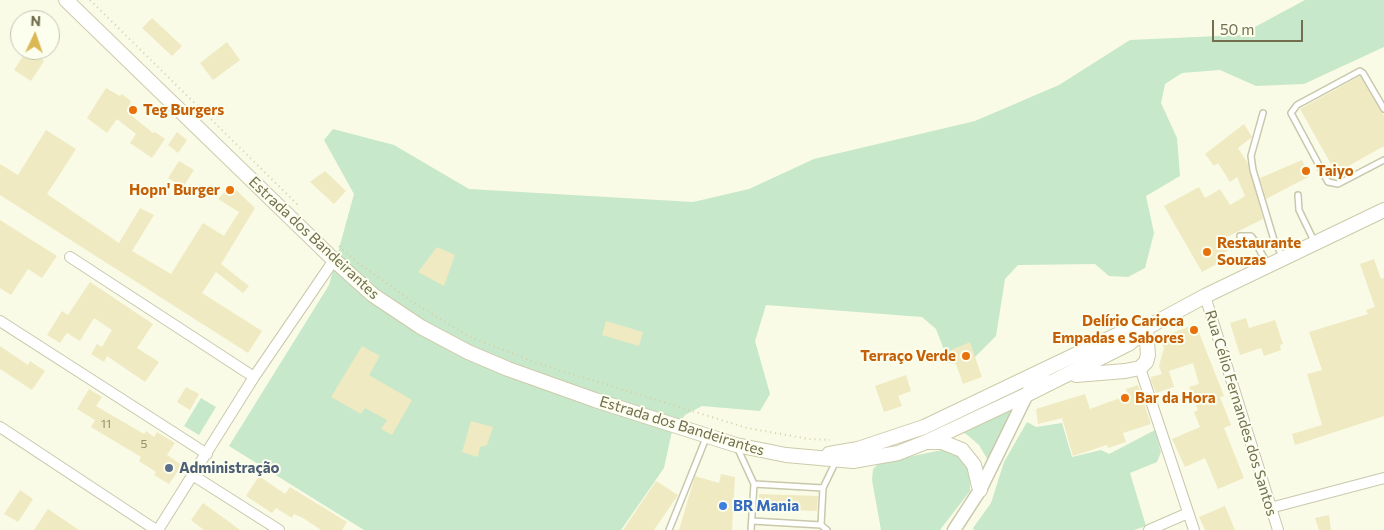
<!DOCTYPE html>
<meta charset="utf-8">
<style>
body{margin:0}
#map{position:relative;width:1384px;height:530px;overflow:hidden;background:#f9fbe7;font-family:Commissioner,sans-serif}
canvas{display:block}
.north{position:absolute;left:10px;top:10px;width:50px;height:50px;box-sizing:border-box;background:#fcfeee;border:1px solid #c5c4ae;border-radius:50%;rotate:3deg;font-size:14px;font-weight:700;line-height:20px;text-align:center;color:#736e4d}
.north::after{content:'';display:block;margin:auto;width:18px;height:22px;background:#dcb855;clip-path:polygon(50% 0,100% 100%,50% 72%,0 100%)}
.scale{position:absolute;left:1212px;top:20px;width:91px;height:22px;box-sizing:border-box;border:2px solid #736e4d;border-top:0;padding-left:6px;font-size:15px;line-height:18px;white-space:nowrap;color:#736e4d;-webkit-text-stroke:4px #fcfeee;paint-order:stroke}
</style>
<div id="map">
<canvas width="1384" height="530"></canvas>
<div class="north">N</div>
<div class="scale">50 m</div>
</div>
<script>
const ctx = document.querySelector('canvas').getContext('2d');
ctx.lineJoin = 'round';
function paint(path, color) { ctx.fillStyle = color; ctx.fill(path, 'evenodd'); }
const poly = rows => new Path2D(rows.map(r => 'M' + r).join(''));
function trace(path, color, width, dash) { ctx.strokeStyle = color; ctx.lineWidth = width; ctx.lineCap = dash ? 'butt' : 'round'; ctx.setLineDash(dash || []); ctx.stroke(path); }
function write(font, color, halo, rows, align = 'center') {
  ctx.font = font + ' Commissioner,sans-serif'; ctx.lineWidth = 4; ctx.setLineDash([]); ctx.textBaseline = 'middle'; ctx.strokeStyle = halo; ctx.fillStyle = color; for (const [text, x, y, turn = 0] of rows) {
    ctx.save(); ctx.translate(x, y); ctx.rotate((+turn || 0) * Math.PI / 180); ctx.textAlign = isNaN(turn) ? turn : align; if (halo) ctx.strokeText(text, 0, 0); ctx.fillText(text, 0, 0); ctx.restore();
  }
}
const green = poly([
 [1305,0,1384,0,1384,47,1304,84,1256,86,1220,70,1182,73,1165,84,1161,103,1177,138,1180,176,1146,196,1154,233,1145,268,1128,277,1109,276,1095,264,1018,265,1005,279,996,336,968,364,949,363,936,329,922,317,766,305,755,341,770,394,760,411,702,406,685,415,672,431,664,468,621,530,364,530,229,446,329,285,354,194,324,140,333,129,394,145,469,189,693,202,749,189,814,159,975,121,1059,85,1130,40,1240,35],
 [201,398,216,407,199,435,184,426],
 [1018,403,989,462,979,445,966,434,957,431],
 [1027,422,1036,427,1062,423,1072,457,1101,450,1109,454,1155,430,1161,452,1157,462,1130,473,1146,526,1134,530,974,530,973,528,991,503,1004,462],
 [947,449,960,453,971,472,970,491,940,530,881,530,872,480,873,469,879,463]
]);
const building = poly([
 [152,18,182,46,172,56,142,28],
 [227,42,240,60,213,80,200,63],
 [27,50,44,61,31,81,14,70],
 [1360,76,1384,116,1384,146,1336,173,1300,109],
 [106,88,120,96,122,94,131,101,130,103,138,108,132,116,153,133,155,132,165,139,152,158,130,143,136,134,117,119,107,133,87,118],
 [1244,124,1252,137,1238,148,1248,164,1263,219,1227,237,1233,248,1223,253,1226,259,1202,272,1164,206,1199,187,1205,198,1220,189,1230,205,1245,196,1237,177,1230,182,1218,163,1214,166,1205,154],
 [46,130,76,149,47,194,119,243,140,208,154,215,132,251,171,274,203,223,224,236,239,212,218,199,231,185,255,208,221,264,249,286,243,293,216,272,202,293,262,331,248,353,0,195,0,164,18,175],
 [177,132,187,140,178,153,168,145],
 [1302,160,1310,176,1266,199,1260,178],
 [179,161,194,170,183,187,168,178],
 [325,171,346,191,334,204,310,182],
 [0,220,57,256,42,278,28,269,11,295,0,288],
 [437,247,455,255,444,286,418,272],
 [1374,259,1381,279,1384,278,1384,416,1295,445,1292,434,1322,425,1307,374,1322,370,1309,332,1368,314,1366,310,1375,307,1360,264],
 [90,282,153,324,137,348,159,362,145,382,107,356,104,362,91,354,97,344,102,347,112,330,94,318,80,341,67,333,60,343,47,335,62,311,68,315],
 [1246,318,1249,328,1275,320,1283,344,1280,345,1281,350,1264,356,1261,348,1240,355,1230,323],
 [606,321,643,332,639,346,602,335],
 [1191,326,1198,330,1224,396,1220,397,1231,425,1224,428,1244,478,1218,489,1205,458,1185,467,1172,439,1200,427,1194,412,1198,410,1189,387,1199,384,1193,363,1166,372,1169,371,1174,387,1156,393,1151,381,1151,377,1162,374,1159,366,1164,348,1159,338],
 [970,342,982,377,963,384,951,350],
 [0,346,28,365,30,361,45,371,32,390,0,369],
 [362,346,380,356,369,375,412,400,392,435,381,429,387,420,365,408,361,414,331,397],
 [906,375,911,391,898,396,902,406,884,412,875,386],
 [1138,385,1151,424,1123,433,1126,442,1108,448,1107,445,1073,456,1062,418,1038,424,1036,409,1085,394,1090,409,1128,395,1126,389],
 [186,387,199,394,190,410,177,402],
 [89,389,102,397,96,406,144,434,146,431,154,437,157,432,175,443,167,455,182,465,169,484,154,475,156,472,139,461,141,457,91,427,95,420,77,409],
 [471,421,493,427,487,445,480,447,478,457,462,452],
 [721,474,735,477,732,530,679,530,695,476,719,483],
 [259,476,285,494,290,487,347,522,342,530,321,530,303,518,294,514,292,518,276,508,272,513,246,496],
 [656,481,678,495,654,530,623,530],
 [20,490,33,499,18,522,4,514],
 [759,494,818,496,817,511,759,509],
 [203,503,228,521,240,530,204,530,191,520],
 [1225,506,1235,530,1205,530,1199,517],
 [48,509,79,530,34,530],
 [1329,515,1331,530,1319,530,1315,518]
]);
const path = poly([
 [90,0,300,207],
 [339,246,357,262,413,302,468,336,488,344,543,365,747,428,809,439,830,440]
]);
const service = poly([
 [1384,109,1363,73,1360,71,1297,105,1291,113,1328,182,1338,184,1384,160],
 [1263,113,1251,156,1253,170,1274,240,1283,258],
 [1298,195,1299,210,1315,243],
 [1240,236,1251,236,1254,240,1268,265],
 [737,447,754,484,751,530],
 [754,484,823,488],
 [752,521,821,525],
 [669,530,706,438],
 [827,530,821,525,823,488,836,461]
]);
const minor = poly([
 [70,257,254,377],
 [1205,296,1278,530],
 [0,321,207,454],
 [1140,368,1194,530],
 [0,427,156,530],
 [194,476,279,530],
 [1270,508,1384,478],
 [158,530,254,377,334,260],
 [1149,530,1188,513]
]);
const tertiary = poly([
 [954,530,980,490,1031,386,1045,371]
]);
const secondary = poly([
 [66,0,334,260,373,295,421,327,468,352,508,369,595,400,736,445,786,455,853,461,898,453,926,442,1026,395,1130,343,1146,328,1205,296,1384,210],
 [1076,375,1125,371,1140,368,1146,362,1148,355,1146,328],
 [929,442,942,442,962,450,974,465,980,490],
 [829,454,858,449,924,427,1123,332,1137,327,1146,328]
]);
const markers = [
 [133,110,5,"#e8710a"],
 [1306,171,5,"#e8710a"],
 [230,190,5,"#e8710a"],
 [1207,252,5,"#e8710a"],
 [1194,330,5,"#e8710a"],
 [966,356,5,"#e8710a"],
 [1125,398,5,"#e8710a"],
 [169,468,5,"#5c6f8a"],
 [723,506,5,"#3f7fe0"]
];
const numberNames = [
 ["11",106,424],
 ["5",144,444]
];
const foodNames = [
 ["Teg Burgers",143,110],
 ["Taiyo",1316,171],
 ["Hopn' Burger",220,190,"right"],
 ["Restaurante",1217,243],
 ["Souzas",1217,260],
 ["Delírio Carioca",1184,321,"right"],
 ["Empadas e Sabores",1184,338,"right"],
 ["Terraço Verde",956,356,"right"],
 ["Bar da Hora",1135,398]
];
const streetNames = [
 ["Estrada dos Bandeirantes",314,238,43],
 ["Rua Célio Fernandes dos Santos",1241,413,73],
 ["Estrada dos Bandeirantes",682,426,17]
];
const serviceNames = [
 ["Administração",179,468]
];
const shopNames = [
 ["BR Mania",733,506]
];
paint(green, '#c7e8ca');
paint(building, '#efeac1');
trace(service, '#c9c8ab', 8);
trace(minor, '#c9c8ab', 12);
trace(tertiary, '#c9c8ab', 15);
trace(secondary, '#cdcbaa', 16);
trace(path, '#d4cfa4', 2, [1, 4]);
trace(service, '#fff', 5);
trace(minor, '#fff', 10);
trace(tertiary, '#fff', 12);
trace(secondary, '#fff', 14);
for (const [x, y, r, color] of markers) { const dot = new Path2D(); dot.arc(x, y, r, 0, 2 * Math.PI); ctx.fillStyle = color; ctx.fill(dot); trace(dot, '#fcfeee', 2); }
write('12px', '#928d6a', null, numberNames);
write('bold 15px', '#c56008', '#fcfeee', foodNames, 'left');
write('15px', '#736e4d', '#fcfeee', streetNames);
write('bold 15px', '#4e5e75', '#fcfeee', serviceNames, 'left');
write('bold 15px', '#366cbe', '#fcfeee', shopNames, 'left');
</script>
